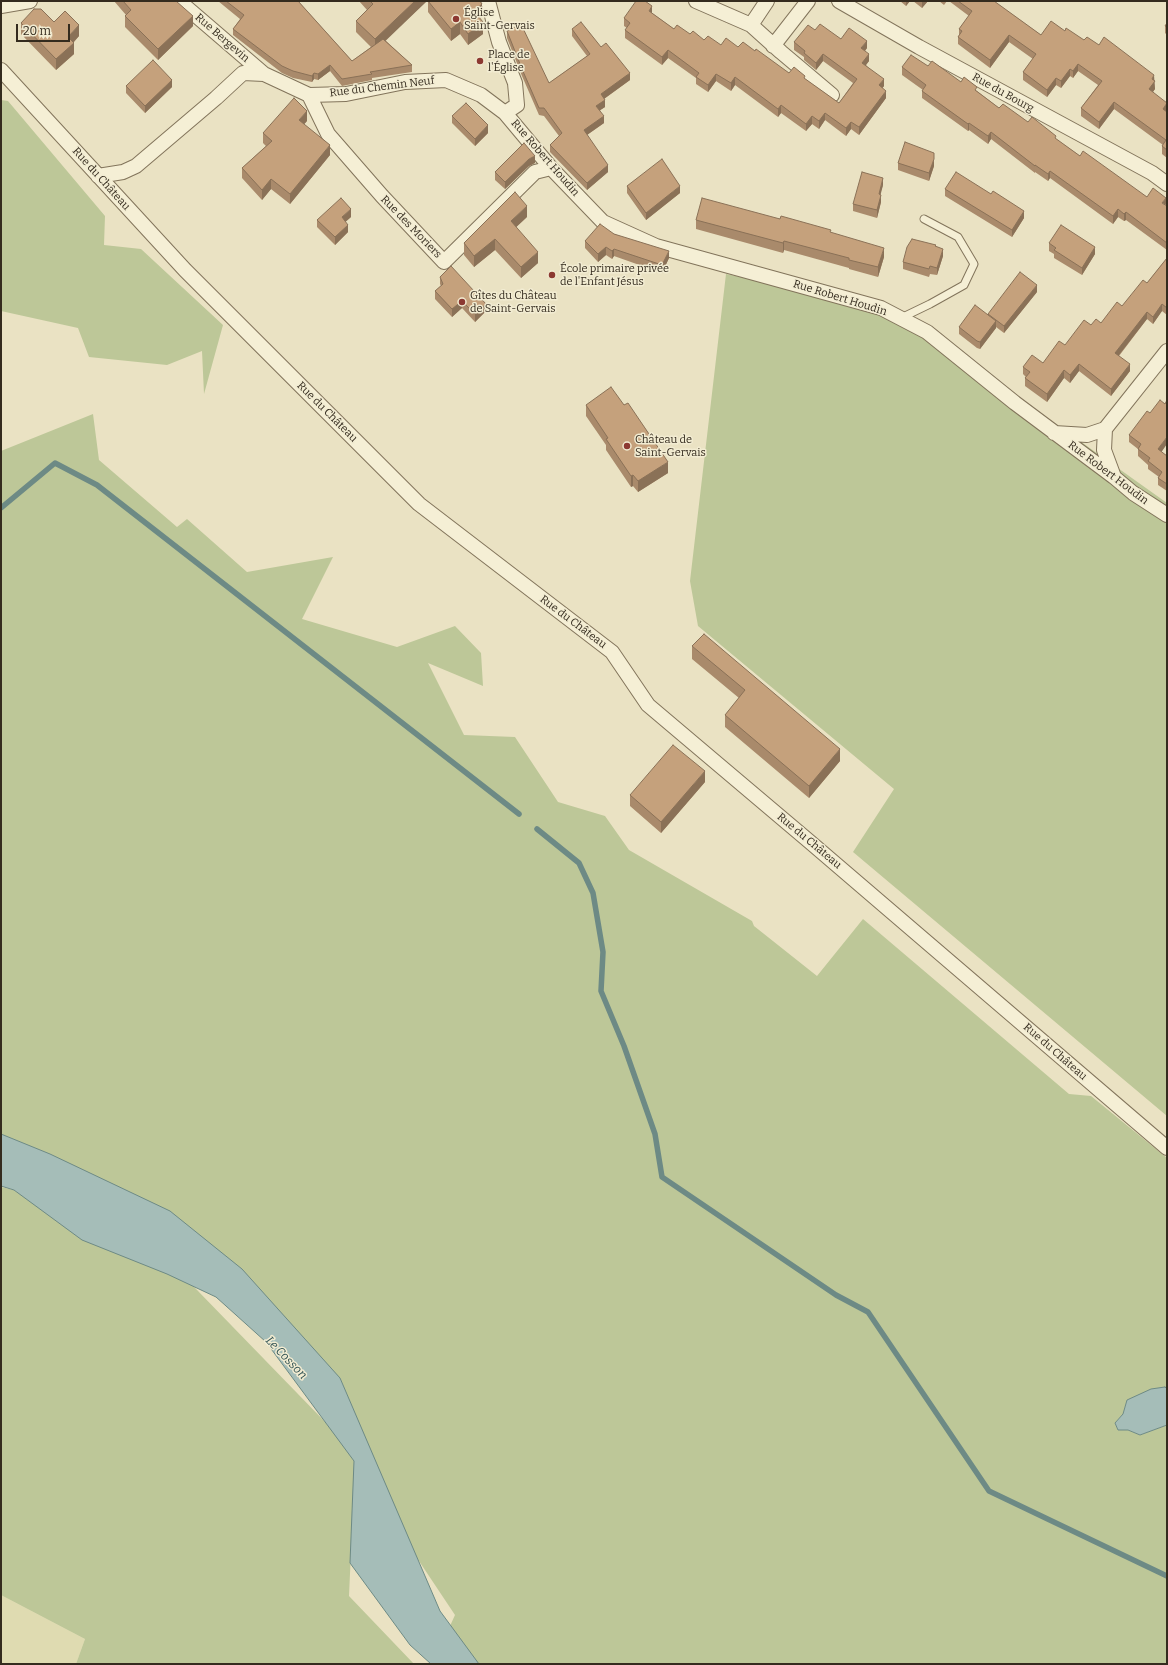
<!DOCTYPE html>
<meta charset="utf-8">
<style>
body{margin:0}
#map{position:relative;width:1168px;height:1665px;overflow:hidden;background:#eae2c3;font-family:Bitter,serif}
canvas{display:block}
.frame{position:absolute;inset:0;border:2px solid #342b1e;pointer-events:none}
.scale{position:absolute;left:16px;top:24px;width:54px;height:18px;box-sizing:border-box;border:2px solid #342b1e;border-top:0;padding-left:5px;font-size:12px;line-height:14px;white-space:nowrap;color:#342b1e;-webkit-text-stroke:3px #f2ecd2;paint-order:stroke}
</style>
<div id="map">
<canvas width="1168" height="1665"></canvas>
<div class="frame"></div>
<div class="scale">20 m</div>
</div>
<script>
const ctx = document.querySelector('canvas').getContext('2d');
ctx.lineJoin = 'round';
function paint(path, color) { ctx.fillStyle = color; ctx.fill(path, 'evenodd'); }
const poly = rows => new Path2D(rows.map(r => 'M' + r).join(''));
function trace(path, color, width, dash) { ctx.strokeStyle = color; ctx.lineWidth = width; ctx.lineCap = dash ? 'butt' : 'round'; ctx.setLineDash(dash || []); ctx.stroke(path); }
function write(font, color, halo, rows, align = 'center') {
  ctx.font = font + ' Bitter,serif'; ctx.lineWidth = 3; ctx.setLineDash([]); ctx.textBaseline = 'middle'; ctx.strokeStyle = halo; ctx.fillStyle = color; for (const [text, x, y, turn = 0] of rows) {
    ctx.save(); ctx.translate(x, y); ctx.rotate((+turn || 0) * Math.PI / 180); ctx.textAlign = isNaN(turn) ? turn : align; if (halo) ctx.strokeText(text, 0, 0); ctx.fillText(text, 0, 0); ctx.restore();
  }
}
const farmland = poly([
 [1,1595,85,1639,76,1664,1,1664]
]);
const green = poly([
 [1,100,8,101,105,216,104,245,141,249,223,325,204,394,202,351,167,365,89,357,78,328,1,311],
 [726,274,893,308,1167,503,1167,1116,853,852,894,789,698,626,690,581],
 [93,414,99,460,177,527,187,519,247,572,333,557,302,619,397,647,455,626,481,653,483,686,428,663,464,735,515,737,558,802,605,816,629,850,752,921,754,926,817,976,863,919,1069,1094,1091,1096,1167,1158,1167,1389,1165,1387,1127,1400,1123,1414,1115,1423,1118,1430,1128,1430,1140,1435,1167,1425,1167,1664,476,1664,445,1637,455,1615,401,1534,340,1378,1,1148,1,451],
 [1,1187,14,1190,165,1257,331,1428,355,1461,349,1596,414,1664,76,1664,85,1639,1,1595]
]);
const water = poly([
 [1,1134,50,1154,170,1211,242,1269,340,1378,440,1611,479,1664,431,1664,410,1645,350,1563,354,1461,266,1342,216,1297,167,1274,82,1240,14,1190,1,1186,1,1134],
 [1165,1387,1167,1389,1167,1425,1140,1435,1128,1430,1118,1430,1115,1423,1123,1414,1127,1400,1151,1389,1165,1387]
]);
const stream = poly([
 [1,508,55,463,97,485,519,814],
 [537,829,579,863,593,893,603,952,601,991,624,1046,655,1134,662,1177,836,1295,868,1312,989,1491,1167,1576]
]);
const lane = poly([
 [901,318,930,304,964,285,974,264,958,237,924,219]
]);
const street = poly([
 [179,1,264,74],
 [488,1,499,42,515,83,517,105,505,113],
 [696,1,751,25,767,1],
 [839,1,919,47,1152,173,1167,184],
 [1,6,30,1],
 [751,25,781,52,832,95],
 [773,46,808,1],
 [1,70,185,270,419,504,612,652,648,705,810,842,1167,1148],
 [309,95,328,134,382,196,444,262,535,172,551,168],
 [98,176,123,172,136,166,216,98,243,73,264,74,309,95,346,94,405,82,446,80,481,95,505,113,551,168,603,222,656,246,881,308,927,332,1015,403,1114,477,1133,493,1167,515],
 [1054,433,1087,435,1105,429],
 [1114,477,1104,450,1105,429,1167,351]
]);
const wall = poly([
 [114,1,176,1,193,26,158,60,125,27,125,16,126,15],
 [218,1,298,1,352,61,371,47,356,32,356,21,367,10,359,1,427,1,385,40,412,65,412,72,372,78,372,80,342,86,330,71,318,80,314,79,312,82,293,78,282,73,233,35,233,29,240,19],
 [428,1,482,16,479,18,483,34,468,45,460,34,451,41,428,12],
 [900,1,910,1,906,6],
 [913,1,928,1,922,8],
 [939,1,947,1,944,5],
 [949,1,996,1,995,2,1041,35,1065,31,1084,40,1099,45,1154,81,1155,89,1153,92,1167,110,1166,111,1167,112,1167,158,1162,154,1162,146,1163,145,1114,109,1099,129,1081,116,1081,108,1098,85,1078,71,1073,78,1070,76,1061,88,1056,85,1047,97,1023,80,1023,72,1033,59,1009,42,990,68,958,44,958,37,959,35,959,29,969,16],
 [652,13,674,29,690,34,704,40,721,45,738,47,755,51,789,73,805,79,839,103,853,83,823,61,816,70,804,60,804,57,794,50,794,42,815,30,867,48,865,51,869,61,866,65,884,86,882,88,886,98,859,135,851,129,846,136,825,120,819,129,812,124,806,131,781,113,778,117,735,85,731,91,716,81,708,92,696,84,696,78,668,58,662,65,625,38,625,30,627,28,624,26,624,18],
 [54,22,79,36,74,42,74,54,56,70,21,34,21,23],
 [1167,23,1167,35,1165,33,1165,26],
 [572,29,601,47,630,80,604,99,605,107,600,110,604,123,587,135,608,172,587,190,550,152,550,145,559,136,544,116,539,115,522,76,507,38,507,31,549,83,587,56,572,36],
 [928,66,961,82,977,91,999,108,1028,122,1056,139,1080,156,1147,197,1167,206,1167,250,1126,220,1124,221,1118,217,1113,224,1050,178,1048,181,1035,172,1035,173,991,139,988,144,969,130,968,131,922,98,922,91,923,90,902,75,902,67],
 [126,86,172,87,145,113,126,93],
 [452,116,488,133,475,146,452,123],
 [307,121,304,124,330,155,290,204,271,189,262,200,242,178,242,168,266,146,263,143,263,133],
 [535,163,529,166,505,189,495,180,495,172],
 [898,163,934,166,929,181,898,170],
 [883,185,880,194,881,202,877,218,853,211,853,204],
 [627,186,680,193,646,220,627,193],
 [945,189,991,194,1024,218,1012,237,945,196],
 [351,217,345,222,348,232,335,245,317,227,317,220],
 [527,217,516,227,538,263,521,278,495,250,474,267,464,255,464,243],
 [696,220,831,233,884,257,878,277,849,269,849,268,784,250,783,253,696,229],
 [614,234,669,258,662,273,614,256,612,259,606,255,598,262,585,248,585,241],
 [1049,243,1095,254,1082,275,1054,258,1054,254,1049,251],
 [935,246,943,256,937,275,930,274,929,277,903,269,903,262],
 [1167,258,1167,315,1162,311,1153,324,1147,319,1119,356,1130,371,1111,396,1079,371,1070,383,1064,378,1047,402,1025,386,1025,378,1026,377,1023,374,1023,367,1043,363,1091,325,1101,323,1122,306,1147,283],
 [440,277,486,311,475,322,462,308,452,317,435,299,435,291,441,286,440,284],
 [1037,292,1004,333,996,327,996,328,980,349,977,348,959,334,959,327,988,315,988,314],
 [1165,404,1161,452,1167,456,1167,491,1158,485,1158,478,1159,477,1148,469,1148,465,1138,456,1138,449,1129,442,1129,435,1150,413],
 [586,405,668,473,638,492,633,486,631,487,606,450,606,445,586,416],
 [692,646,840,761,809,798,725,727,725,715,739,698,692,659],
 [705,782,661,833,630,806,630,795]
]);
const shadedWall = poly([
 [415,1,427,1,375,51,375,39],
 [906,1,910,1,906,6],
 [922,1,928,1,922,8],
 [482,4,482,16,474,23,474,11],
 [652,6,652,14,649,11],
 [193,16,193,26,158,60,158,49],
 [460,22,460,34,451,41,451,29],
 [483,22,483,34,468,45,468,34],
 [79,25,79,36,69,47,74,43,74,54,56,70,56,59,68,37],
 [1009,35,1009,42,990,68,990,60],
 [867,41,867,48,861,56,861,48],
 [668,50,668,58,662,65,662,57],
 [823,54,823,61,816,70,816,63],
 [869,54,869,61,862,70,862,63],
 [1078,64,1078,71,1073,78,1073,71],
 [330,65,330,71,318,80,318,74],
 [1070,69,1070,76,1061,88,1061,81],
 [314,73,314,79,312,82,312,76],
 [630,73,630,80,601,101,601,94],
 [716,74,716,81,708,92,708,85],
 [1154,75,1155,89,1149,97,1149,89,1152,79],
 [735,77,735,85,731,91,731,83],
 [1056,78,1056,85,1047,97,1047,90],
 [884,79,884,86,879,93,879,85],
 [172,80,172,87,145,113,145,106],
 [886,91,886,98,859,135,859,127],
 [605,100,605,107,596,113,596,106],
 [1114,102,1114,109,1099,129,1099,122],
 [1167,103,1167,110,1163,116,1163,109],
 [781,105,781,113,778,117,778,109],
 [307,111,307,121,299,130,299,120],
 [825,113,825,120,819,129,819,121],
 [604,116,604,123,584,137,584,130],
 [812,116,812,124,806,131,806,124],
 [851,122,851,129,846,136,846,128],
 [969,123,969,130,968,131,968,124],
 [488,125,488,133,475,146,475,139],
 [991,132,991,139,988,144,988,136],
 [330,145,330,155,290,204,290,194],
 [535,156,535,163,529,166,505,189,505,182,529,159],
 [934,159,934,166,929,181,929,173],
 [608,165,608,172,587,190,587,183],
 [1050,171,1050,178,1048,181,1048,174],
 [883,178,883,185,879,201,879,194],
 [271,179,271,189,262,200,262,190],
 [680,186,680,193,646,220,646,213],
 [881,195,881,202,877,218,877,210],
 [1166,198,1166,205,1162,203],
 [527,206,527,217,511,232,511,221],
 [351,209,351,217,342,225,342,217],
 [1118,209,1118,217,1113,224,1113,216],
 [1024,211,1024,218,1012,237,1012,230],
 [1126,212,1126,220,1124,221,1124,214],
 [348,225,348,232,335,245,335,237],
 [495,239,495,250,474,267,474,256],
 [784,241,784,250,783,253,783,243],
 [606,247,606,255,598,262,598,254],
 [1095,247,1095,254,1082,275,1082,268],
 [884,248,884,257,878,277,878,267],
 [614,249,614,256,612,259,612,251],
 [943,249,943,256,937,275,937,268],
 [669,251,669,258,662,273,662,265],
 [538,252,538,263,521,278,521,267],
 [1037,285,1037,292,1004,333,1004,326],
 [462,301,462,308,452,317,452,309],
 [486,304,486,311,475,322,475,314],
 [1162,304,1162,311,1153,324,1153,317],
 [1147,312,1147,319,1115,360,1115,353],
 [996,321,996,328,980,349,980,342],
 [1079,364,1079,371,1070,383,1070,375],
 [1130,364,1130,371,1111,396,1111,389],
 [1064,370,1064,378,1047,402,1047,394],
 [1167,437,1167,444,1158,457,1158,449],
 [668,462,668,473,638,492,638,481],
 [633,475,633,486,631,487,631,476],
 [840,749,840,761,809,798,809,786],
 [705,771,705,782,661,833,661,822]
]);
const building = poly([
 [123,1,176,1,193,16,158,49,125,16,131,10,123,1],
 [226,1,298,1,352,61,383,39,412,65,370,72,372,74,342,79,330,65,318,74,314,73,312,76,293,71,282,66,233,29,244,15,226,1],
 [370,1,415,1,375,39,356,21,373,4,370,1],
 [428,1,480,1,482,4,474,11,483,22,468,34,460,22,451,29,428,1],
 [636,1,645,1,652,6,649,11,674,29,677,25,690,34,693,31,704,40,708,36,721,45,726,38,738,47,743,42,755,51,756,49,789,73,794,67,805,76,804,78,839,103,857,79,823,54,816,63,804,53,805,51,794,42,808,25,815,30,820,24,841,39,849,28,867,41,861,48,869,54,862,63,884,79,879,85,886,91,859,127,851,122,846,128,825,113,819,121,812,116,806,124,781,105,778,109,735,77,731,83,716,74,708,85,696,77,699,73,668,50,662,57,625,30,630,23,624,18,636,1],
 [958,1,994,1,1041,35,1051,21,1065,31,1066,28,1084,40,1087,37,1099,45,1104,37,1154,75,1152,79,1155,81,1149,89,1167,103,1163,109,1167,112,1167,150,1162,146,1166,140,1114,102,1099,122,1081,108,1102,81,1078,64,1073,71,1070,69,1061,81,1056,78,1047,90,1023,72,1036,54,1009,35,990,60,958,37,962,31,959,29,972,11,958,1],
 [34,9,41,9,54,22,65,11,79,25,68,37,74,43,56,59,21,23,34,9],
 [581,22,601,47,606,43,630,73,601,94,605,100,596,106,604,116,584,130,608,165,587,183,550,145,562,133,544,108,539,108,522,69,507,31,521,24,549,83,590,54,572,29,581,22],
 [1167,23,1167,27,1165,26,1167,23],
 [911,55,928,66,932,61,961,82,964,77,977,87,975,90,999,108,1003,104,1028,122,1032,117,1056,136,1055,138,1080,156,1083,151,1147,197,1153,188,1166,198,1162,203,1167,206,1167,243,1126,212,1124,214,1118,209,1113,216,1050,171,1048,174,1035,165,1035,166,991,132,988,136,969,123,968,124,922,91,926,85,902,67,911,55],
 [153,60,172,80,145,106,126,86,153,60],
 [294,98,307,111,299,120,330,145,290,194,271,179,262,190,242,168,272,141,263,133,294,98],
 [466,103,488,125,475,139,452,116,466,103],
 [905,142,934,153,934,159,929,173,898,163,905,142],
 [524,143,535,156,529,159,505,182,495,172,524,143],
 [662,159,680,186,646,213,627,186,662,159],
 [862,172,883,178,879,194,881,195,877,210,853,204,862,172],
 [956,172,991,194,993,191,1024,211,1012,230,945,189,956,172],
 [515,192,527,206,511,221,538,252,521,267,495,239,474,256,464,243,515,192],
 [341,198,351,209,342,217,348,225,335,237,317,220,341,198],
 [702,198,780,219,781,216,831,230,830,232,884,248,878,267,849,260,849,258,784,241,783,243,696,220,702,198],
 [600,224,614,234,669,251,662,265,614,249,612,251,606,247,598,254,585,241,600,224],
 [1061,225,1095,247,1082,268,1054,250,1056,248,1049,243,1061,225],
 [912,239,936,245,935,246,943,249,937,268,930,266,929,269,903,262,907,247,912,239],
 [1167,258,1167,308,1162,304,1153,317,1147,312,1115,353,1130,364,1111,389,1079,364,1070,375,1064,370,1047,394,1025,378,1030,372,1023,367,1032,355,1043,363,1059,341,1065,345,1084,320,1091,325,1096,319,1101,323,1117,302,1122,306,1143,280,1147,283,1167,258],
 [451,266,486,304,475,314,462,301,452,309,435,291,443,284,440,277,451,266],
 [1020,272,1037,285,1004,326,988,314,1020,272],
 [975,305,996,321,980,342,977,341,959,327,975,305],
 [611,387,624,405,628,403,668,462,638,481,633,475,631,476,606,439,608,438,586,405,611,387],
 [1160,400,1165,404,1167,400,1167,437,1158,449,1167,456,1167,484,1158,478,1162,472,1148,461,1150,458,1138,449,1141,444,1129,435,1147,411,1150,413,1160,400],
 [704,634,840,749,809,786,725,715,745,690,692,646,704,634],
 [673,745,705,771,661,822,630,795,673,745]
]);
const markers = [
 [456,19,4,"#8c3931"],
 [480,61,4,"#8c3931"],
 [552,275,4,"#8c3931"],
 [462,302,4,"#8c3931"],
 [627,446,4,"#8c3931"]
];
const poiNames = [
 ["Église",464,13],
 ["Saint-Gervais",464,26],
 ["Place de",488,55],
 ["l'Église",488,68],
 ["École primaire privée",560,269],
 ["de l'Enfant Jésus",560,282],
 ["Gîtes du Château",470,296],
 ["de Saint-Gervais",470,309],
 ["Château de",635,440],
 ["Saint-Gervais",635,453]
];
const streetNames = [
 ["Rue Bergevin",222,38,41],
 ["Rue du Chemin Neuf",382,87,-7],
 ["Rue du Bourg",1003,93,29],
 ["Rue Robert Houdin",545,158,49],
 ["Rue du Château",101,179,48],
 ["Rue des Moriers",411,227,46],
 ["Rue Robert Houdin",840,298,17],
 ["Rue du Château",327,412,45],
 ["Rue Robert Houdin",1108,473,37],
 ["Rue du Château",573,622,37],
 ["Rue du Château",809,841,40],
 ["Rue du Château",1055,1052,41]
];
const waterNames = [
 ["Le Cosson",286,1358,46]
];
paint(farmland, '#dfdbb1');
paint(green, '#bdc798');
paint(water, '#a5bdb8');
trace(water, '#6d8a85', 1);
trace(stream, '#6d8a85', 5.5);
trace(lane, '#82745b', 9);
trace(street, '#82745b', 16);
trace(lane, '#f5efd5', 7);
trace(street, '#f5efd5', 14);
paint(wall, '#a98a6b');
paint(shadedWall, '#8a7157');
paint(building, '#c5a17c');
trace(building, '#8a7157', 1);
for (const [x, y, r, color] of markers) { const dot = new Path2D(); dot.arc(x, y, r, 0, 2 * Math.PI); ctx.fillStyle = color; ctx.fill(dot); trace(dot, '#f2ecd2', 1.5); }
write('11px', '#342b1e', '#f2ecd2', poiNames, 'left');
write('11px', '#342b1e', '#f2ecd2', streetNames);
write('italic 12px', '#2f5152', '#f2ecd2', waterNames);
</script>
